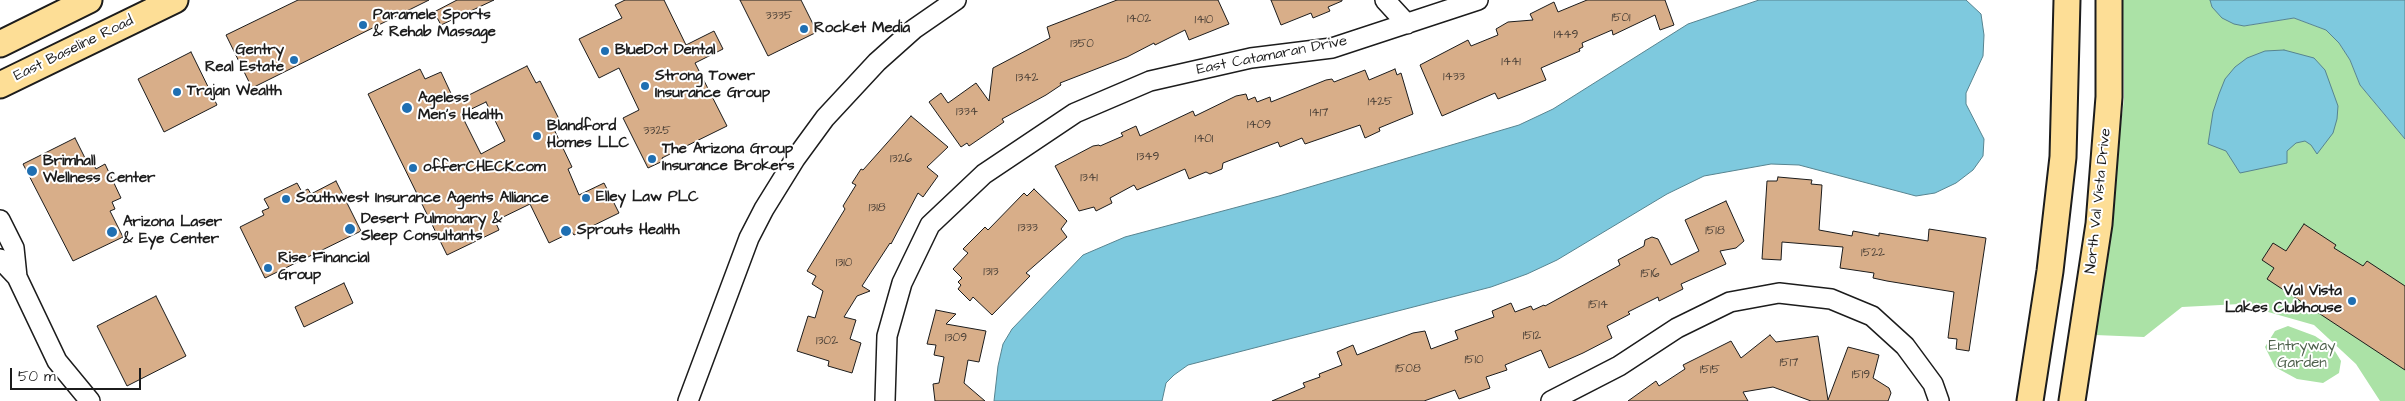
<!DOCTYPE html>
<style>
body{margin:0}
#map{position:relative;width:2405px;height:401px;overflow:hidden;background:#fff;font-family:"Architects Daughter",sans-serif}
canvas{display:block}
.scale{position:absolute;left:10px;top:368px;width:131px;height:22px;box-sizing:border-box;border:2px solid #1c1c1c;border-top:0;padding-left:6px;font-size:15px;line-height:18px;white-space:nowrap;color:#1c1c1c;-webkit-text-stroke:4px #fff;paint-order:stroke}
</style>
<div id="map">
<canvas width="2405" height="401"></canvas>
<div class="scale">50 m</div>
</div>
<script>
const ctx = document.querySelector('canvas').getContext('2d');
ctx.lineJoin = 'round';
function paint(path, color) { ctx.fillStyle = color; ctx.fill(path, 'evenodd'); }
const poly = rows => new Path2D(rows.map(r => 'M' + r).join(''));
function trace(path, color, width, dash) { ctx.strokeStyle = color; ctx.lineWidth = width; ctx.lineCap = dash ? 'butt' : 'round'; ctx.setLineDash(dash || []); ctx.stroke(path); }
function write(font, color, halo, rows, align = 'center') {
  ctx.font = font + ' "Architects Daughter",sans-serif'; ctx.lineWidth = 4; ctx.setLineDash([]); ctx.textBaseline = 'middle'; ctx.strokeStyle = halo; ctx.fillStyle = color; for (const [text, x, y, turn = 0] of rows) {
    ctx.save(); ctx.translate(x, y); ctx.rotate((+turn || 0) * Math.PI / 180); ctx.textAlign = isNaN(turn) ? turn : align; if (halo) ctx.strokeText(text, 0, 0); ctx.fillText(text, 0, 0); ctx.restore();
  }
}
const green = poly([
 [2123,0,2210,0,2212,7,2245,26,2294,18,2326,30,2339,43,2350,60,2360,85,2405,139,2405,401,2380,401,2356,364,2314,325,2240,304,2182,307,2144,337,2095,335,2124,99],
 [2288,326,2315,336,2333,348,2341,361,2339,373,2323,383,2297,379,2275,367,2265,347,2275,331]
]);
const water = poly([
 [1759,0,1966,0,1981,14,1984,35,1983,56,1966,93,1966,104,1984,139,1983,156,1973,170,1956,183,1935,193,1916,196,1799,165,1771,164,1704,176,1667,194,1557,260,1527,274,1491,287,1188,365,1174,375,1166,383,1162,401,994,401,998,366,1003,344,1012,329,1083,255,1125,237,1279,196,1519,125,1553,109,1688,24,1759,0],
 [2210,0,2405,0,2405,139,2360,85,2350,60,2339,43,2326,30,2294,18,2244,26,2234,24,2222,18,2212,7,2210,0],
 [2284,50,2314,58,2325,70,2338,106,2337,119,2333,133,2317,154,2311,145,2305,141,2296,143,2287,151,2287,163,2240,173,2226,151,2208,144,2213,112,2219,94,2225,79,2235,67,2247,58,2265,51,2284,50]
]);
const building = poly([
 [298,0,429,0,252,88,226,35,298,0],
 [457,0,494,0,441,25,434,12,457,0],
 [625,0,664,0,686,45,714,31,723,49,695,63,727,126,662,158,663,161,648,168,623,118,639,110,619,68,599,78,579,39,622,18,615,5,625,0],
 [740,0,801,0,817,32,768,56,740,0],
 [1117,0,1218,0,1229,24,1189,40,1185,30,1155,45,1154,43,1127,57,1060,83,1061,85,1046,95,1002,119,1004,122,969,146,967,143,961,147,929,102,941,93,948,103,976,83,989,101,993,68,1050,38,1047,27,1117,0],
 [1271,0,1342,0,1342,1,1328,7,1330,11,1313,18,1311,13,1281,25,1271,0],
 [1587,0,1665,0,1674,25,1660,30,1655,15,1613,35,1612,30,1582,43,1583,47,1579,49,1580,51,1541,68,1546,80,1498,99,1495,93,1442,116,1420,65,1468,40,1471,46,1498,35,1496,29,1508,22,1533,20,1530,14,1554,2,1558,12,1587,0],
 [191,52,217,105,164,132,138,79,191,52],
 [527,66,536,83,540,81,559,119,551,123,572,167,568,169,579,195,604,183,619,213,574,235,572,232,549,243,530,204,495,221,499,230,447,255,368,94,420,69,425,79,441,72,455,102,527,66],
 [486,102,505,141,481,154,461,114,486,102],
 [1395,69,1397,75,1401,73,1413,114,1379,128,1380,131,1365,138,1360,125,1305,144,1302,138,1280,147,1278,142,1223,163,1222,169,1210,174,1206,172,1189,179,1185,169,1137,190,1134,185,1110,198,1112,203,1096,211,1094,207,1079,211,1055,166,1093,146,1099,145,1100,146,1123,136,1121,133,1136,126,1140,136,1193,111,1195,116,1236,96,1246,94,1248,100,1255,97,1257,102,1270,97,1271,102,1326,80,1332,79,1334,82,1365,70,1369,80,1395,69],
 [911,116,948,147,927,167,938,176,923,197,918,193,891,244,890,243,862,286,870,291,857,296,844,317,856,320,850,339,861,343,852,373,828,366,829,361,797,351,808,316,815,318,823,291,812,284,816,276,807,271,845,209,843,206,856,185,852,183,861,169,863,170,911,116],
 [75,138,88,164,92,162,96,169,105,164,121,198,112,202,115,209,110,211,123,237,73,261,23,164,75,138],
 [1778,177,1812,180,1811,184,1822,185,1819,230,1852,236,1853,231,1879,236,1879,233,1928,241,1929,229,1986,238,1969,351,1956,349,1957,339,1948,338,1954,292,1887,281,1873,278,1874,273,1840,268,1843,247,1782,242,1781,260,1762,259,1767,181,1777,181,1778,177],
 [336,181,361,231,265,278,240,227,264,215,262,211,269,208,264,199,297,183,302,192,308,189,311,194,336,181],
 [1034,189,1067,221,1061,229,1067,237,1026,273,1030,276,992,315,973,297,970,301,958,289,961,285,958,282,962,278,953,269,968,253,963,249,985,227,988,230,1024,193,1027,196,1034,189],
 [1726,201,1744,241,1736,248,1720,251,1726,264,1681,284,1683,289,1659,301,1658,297,1628,312,1630,314,1607,326,1612,338,1583,353,1549,368,1541,350,1505,365,1507,370,1486,377,1490,388,1459,399,1455,390,1424,401,1272,401,1305,387,1303,383,1320,377,1319,374,1342,365,1337,352,1353,345,1357,355,1413,333,1425,331,1431,349,1458,339,1455,331,1494,317,1492,311,1511,303,1515,312,1531,306,1533,310,1544,305,1545,306,1620,265,1618,260,1644,246,1645,240,1652,237,1658,239,1671,265,1699,251,1685,220,1726,201],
 [2304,224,2336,245,2334,248,2363,266,2367,261,2405,286,2405,370,2267,279,2274,268,2262,260,2273,243,2286,251,2304,224],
 [344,283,353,303,304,327,295,307,344,283],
 [156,296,186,356,127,386,97,326,156,296],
 [936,310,956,314,946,324,986,331,979,362,968,360,964,383,985,401,935,401,933,384,939,383,944,357,934,355,936,345,927,344,936,310],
 [1770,335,1776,342,1818,336,1828,400,1848,347,1879,355,1873,378,1889,388,1891,393,1888,401,1811,401,1773,387,1743,392,1748,401,1628,401,1656,381,1659,386,1685,369,1683,365,1731,341,1741,358,1770,335]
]);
const minor = poly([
 [1385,0,1407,24],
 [0,220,14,248,17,277],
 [0,259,17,277,57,361,90,401],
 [688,401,749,238,764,209,795,159,825,118,877,62,914,29,956,0],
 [885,401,887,336,902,283,930,225,984,174,1075,113,1150,81,1251,58,1332,48,1478,0],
 [1551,401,1619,366,1677,328,1730,302,1779,293,1831,299,1872,316,1905,346,1933,384,1939,401]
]);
const major = poly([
 [0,44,89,0],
 [0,85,175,0],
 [2030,401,2050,271,2063,157,2067,0],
 [2072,401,2099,224,2109,97,2109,0]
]);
const markers = [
 [363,25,5,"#1f6fb2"],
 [804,29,5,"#1f6fb2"],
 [605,51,5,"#1f6fb2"],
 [294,60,5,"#1f6fb2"],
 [645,86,5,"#1f6fb2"],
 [177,92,5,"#1f6fb2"],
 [407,108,6,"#1f6fb2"],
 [537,136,5,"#1f6fb2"],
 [652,159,5,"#1f6fb2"],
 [413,168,5,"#1f6fb2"],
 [32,171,6,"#1f6fb2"],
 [586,198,5,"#1f6fb2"],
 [286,199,5,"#1f6fb2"],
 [350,229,6,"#1f6fb2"],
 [566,231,6,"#1f6fb2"],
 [112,232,6,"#1f6fb2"],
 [268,268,5,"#1f6fb2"],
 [2352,301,5,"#1f6fb2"]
];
const numberNames = [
 ["3335",779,16],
 ["1501",1621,18],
 ["1402",1139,19],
 ["1410",1204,20],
 ["1449",1566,35],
 ["1350",1082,44],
 ["1441",1511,62],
 ["1433",1454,77],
 ["1342",1027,78],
 ["1425",1380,102],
 ["1334",967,112],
 ["1417",1319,113],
 ["1409",1259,125],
 ["3325",657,131],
 ["1401",1204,139],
 ["1349",1148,157],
 ["1326",901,159],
 ["1341",1089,178],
 ["1318",877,208],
 ["1333",1028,228],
 ["1518",1715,231],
 ["1522",1873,253],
 ["1310",844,263],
 ["1313",991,272],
 ["1516",1650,274],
 ["1514",1598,305],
 ["1512",1532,336],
 ["1309",956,338],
 ["1302",827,341],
 ["1510",1474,360],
 ["1517",1789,363],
 ["1508",1408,369],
 ["1515",1710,370],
 ["1519",1861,375]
];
const poiNames = [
 ["Paramele Sports",373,16],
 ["& Rehab Massage",373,33],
 ["Rocket Media",814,29],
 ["Gentry",284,51,"right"],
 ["Real Estate",284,68,"right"],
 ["BlueDot Dental",615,51],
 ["Strong Tower",655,77],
 ["Insurance Group",655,94],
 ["Trajan Wealth",187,92],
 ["Ageless",418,99],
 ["Men's Health",418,116],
 ["Blandford",547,127],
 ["Homes LLC",547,144],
 ["The Arizona Group",662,150],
 ["Insurance Brokers",662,167],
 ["Brimhall",43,162],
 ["Wellness Center",43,179],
 ["offerCHECK.com",423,168],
 ["Elley Law PLC",596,198],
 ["Southwest Insurance Agents Alliance",296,199],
 ["Desert Pulmonary &",361,220],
 ["Sleep Consultants",361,237],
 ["Arizona Laser",123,223],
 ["& Eye Center",123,240],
 ["Sprouts Health",577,231],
 ["Rise Financial",278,259],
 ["Group",278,276],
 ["Val Vista",2342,292,"right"],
 ["Lakes Clubhouse",2342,309,"right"]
];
const streetNames = [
 ["East Baseline Road",74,49,-26],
 ["East Catamaran Drive",1272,56,-11],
 ["North Val Vista Drive",2099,201,-84]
];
const parkNames = [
 ["Entryway",2302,347],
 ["Garden",2302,364]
];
paint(green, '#abe2a6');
paint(water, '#7ec9de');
trace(water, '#578490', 1);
paint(building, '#d8ae89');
trace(building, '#1c1c1c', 1);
trace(minor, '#1c1c1c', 22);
trace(major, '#1c1c1c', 29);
trace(minor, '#fff', 19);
trace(major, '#fdde96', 25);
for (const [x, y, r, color] of markers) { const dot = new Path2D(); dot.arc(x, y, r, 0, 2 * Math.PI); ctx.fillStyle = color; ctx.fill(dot); trace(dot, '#fff', 2); }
write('12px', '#4b4037', null, numberNames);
write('bold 15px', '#1c1c1c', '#fff', poiNames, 'left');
write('15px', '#1c1c1c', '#fff', streetNames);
write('15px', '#4e614c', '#fff', parkNames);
</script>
